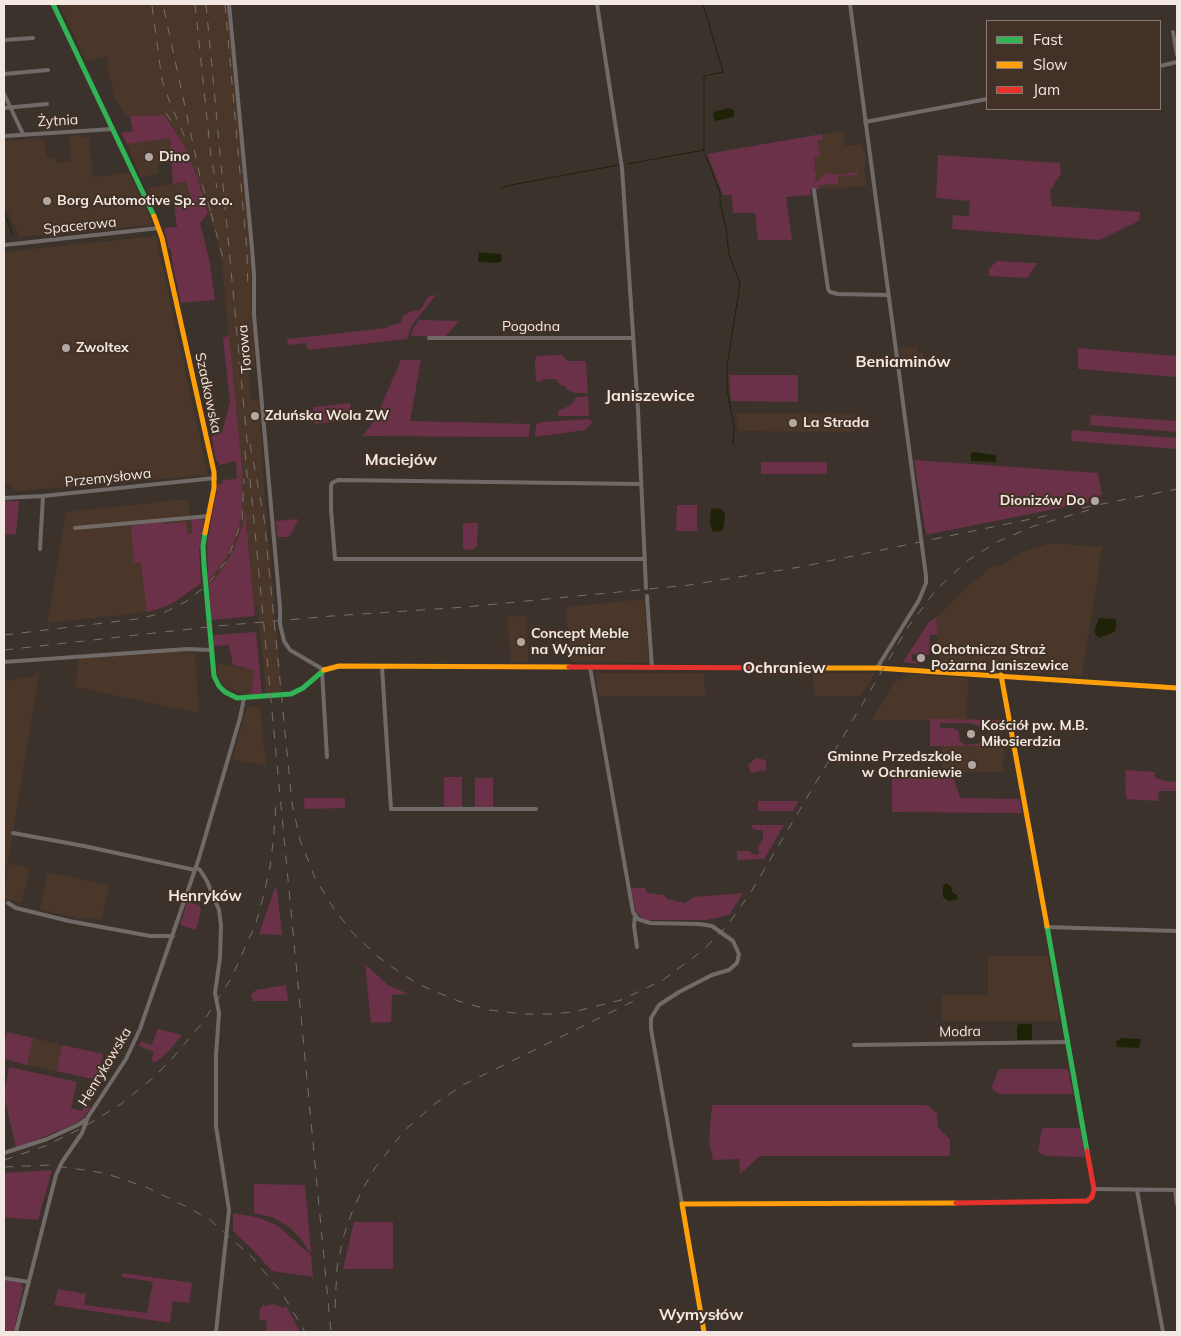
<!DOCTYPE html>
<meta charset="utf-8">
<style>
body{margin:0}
#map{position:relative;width:1181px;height:1336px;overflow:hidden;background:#3b322c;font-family:Mulish,sans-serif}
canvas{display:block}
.frame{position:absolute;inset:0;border:5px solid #f2e8e1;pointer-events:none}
.legend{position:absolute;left:986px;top:20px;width:175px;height:90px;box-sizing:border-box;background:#413126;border:1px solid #887a71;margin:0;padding:6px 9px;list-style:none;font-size:15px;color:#f2e8e1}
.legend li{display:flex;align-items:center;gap:10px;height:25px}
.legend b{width:25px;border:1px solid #887a71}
</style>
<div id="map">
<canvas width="1181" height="1336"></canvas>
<div class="frame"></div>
<ul class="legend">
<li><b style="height:6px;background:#30b455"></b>Fast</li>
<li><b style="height:6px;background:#ff9f0a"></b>Slow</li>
<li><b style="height:6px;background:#e5322d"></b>Jam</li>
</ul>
</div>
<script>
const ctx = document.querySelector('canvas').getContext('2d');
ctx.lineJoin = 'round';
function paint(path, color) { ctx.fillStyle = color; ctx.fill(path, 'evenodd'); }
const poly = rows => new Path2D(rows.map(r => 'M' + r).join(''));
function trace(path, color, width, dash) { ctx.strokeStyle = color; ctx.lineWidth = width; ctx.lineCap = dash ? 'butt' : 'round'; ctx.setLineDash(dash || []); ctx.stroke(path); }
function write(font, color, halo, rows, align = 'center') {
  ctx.font = font + ' Mulish,sans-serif'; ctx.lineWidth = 4; ctx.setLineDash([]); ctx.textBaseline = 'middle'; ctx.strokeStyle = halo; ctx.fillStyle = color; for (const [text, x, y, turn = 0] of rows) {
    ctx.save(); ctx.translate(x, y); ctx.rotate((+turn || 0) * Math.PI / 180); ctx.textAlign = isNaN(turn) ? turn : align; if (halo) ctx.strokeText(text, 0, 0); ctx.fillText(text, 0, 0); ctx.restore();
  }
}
const built = poly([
 [59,4,227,4,251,259,251,306,255,365,249,366,249,384,251,400,259,400,264,491,282,693,266,695,258,605,254,605,245,510,242,527,234,550,223,568,209,586,208,581,224,561,236,534,242,509,242,479,222,262,218,242,195,171,176,131,164,115,125,116,115,97,112,83,108,74,107,57,86,61],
 [843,131,845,146,862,144,866,158,864,167,867,186,815,189,808,137],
 [78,135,82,138,89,138,93,177,129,173,153,225,19,237,4,202,4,141,44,138,46,158,56,158,56,163,71,161,69,136],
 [170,138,173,161,157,164,158,174,141,177,127,144],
 [186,181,191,199,174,202,156,205,148,188],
 [156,236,208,475,18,491,4,482,4,252],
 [899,347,918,348,918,355,919,353,923,353,923,359,901,357],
 [736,413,855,414,855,432,738,431],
 [188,499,196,586,159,607,138,613,48,623,66,512],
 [1050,543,1102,547,1082,676,941,666,935,625,936,617,967,587,984,575,983,573,995,565,997,567,1026,551],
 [644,599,649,663,571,662,566,607],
 [526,615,529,662,511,662,507,617],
 [179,651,195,654,199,713,76,687,78,658],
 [216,663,254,670,251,696,238,693,225,686,219,678],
 [597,673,704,673,705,696,599,696,596,675],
 [812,673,875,673,861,696,815,696],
 [910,674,968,678,967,720,872,720,894,682],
 [39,675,8,864,30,868,22,902,4,899,8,866,4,866,4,681],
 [260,706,266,766,232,759,247,707],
 [942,746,1003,746,1005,758,1002,759,1003,772,942,772],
 [48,872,109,886,102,920,86,917,83,919,40,910],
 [988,956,1048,956,1060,1021,942,1021,942,995,988,995],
 [33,1038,62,1045,56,1071,27,1065]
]);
const green = poly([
 [164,115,183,143,195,171,208,213,200,223,209,259,215,300,181,303,173,267,171,250,168,246,164,228,177,227,174,202,191,199,186,181,173,184,170,138,127,144,121,133,133,131,130,116],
 [822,134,823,140,817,141,820,156,814,158,815,168,813,170,816,172,815,181,819,181,820,177,824,176,823,174,831,173,838,175,857,172,858,175,838,176,838,184,819,185,819,189,810,190,811,195,786,197,792,240,758,240,755,213,733,213,732,195,723,195,707,154],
 [938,155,1060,163,1061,173,1050,191,1052,206,1140,212,1139,221,1099,240,952,229,953,215,969,216,970,201,936,198],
 [997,261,1030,263,1037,263,1028,278,989,276,989,269],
 [436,295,412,325,407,339,308,350,306,343,288,345,287,339,386,328,388,326,401,323,402,316,412,311,420,310,429,296],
 [419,320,459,321,445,337,411,336,413,329],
 [229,335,242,469,242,509,239,526,231,549,220,567,208,581,207,542,218,484,223,483,223,480,237,479,236,461,219,465,218,461,216,461,213,445,212,436,222,433,230,401,223,338],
 [1078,348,1177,356,1177,377,1078,369],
 [562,355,567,361,586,361,588,393,575,393,567,390,564,385,560,385,556,379,546,379,539,382,536,381,535,361,537,356],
 [401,360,421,360,410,421,530,424,529,437,362,436,375,420],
 [729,375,798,375,798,402,731,401],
 [588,396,589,416,558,416,558,411,571,405,577,397],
 [350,403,352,420,315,424,313,407],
 [1091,415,1177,421,1177,432,1090,425],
 [590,419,592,423,585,430,535,437,536,424,542,422],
 [1072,430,1177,438,1177,449,1071,441],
 [914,460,1098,473,1102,495,1088,498,1089,502,926,535],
 [761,462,827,462,827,474,761,474],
 [4,501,19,501,16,534,4,535],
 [677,505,697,505,697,531,676,531],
 [245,510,255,616,211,620,209,586,223,568,234,550,242,527],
 [201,518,204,521,199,551,201,583,175,602,162,608,147,612,141,563,134,562,131,527,133,525,162,521,166,524,186,522,187,534,192,534,191,519],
 [299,519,289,537,277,537,276,521],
 [463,523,478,523,477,546,472,550,463,549],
 [936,617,937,635,930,635,929,655,912,654,912,661,916,661,917,664,903,662,929,622],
 [256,632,262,695,251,696,254,670,233,665,229,645,214,646,213,635],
 [930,719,1006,720,1008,734,1006,730,988,730,977,725,969,723,940,723,940,728,954,728,958,731,960,741,965,745,977,744,990,738,991,740,1008,741,1008,738,1010,746,930,746],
 [756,758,765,760,766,763,766,770,751,773,748,765],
 [1125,770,1155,772,1154,777,1165,781,1177,782,1177,791,1159,791,1158,801,1126,799],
 [892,772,952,772,960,798,1020,799,1022,813,892,812],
 [444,777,462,777,462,807,444,807],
 [475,778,493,778,493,807,475,807],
 [303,798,345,798,345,808,305,809],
 [758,801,799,801,793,811,758,811],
 [752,825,784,825,764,859,737,860,737,851,749,851,755,855,759,854,758,848,763,838,763,830,756,830,752,828],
 [275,888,277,889,282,935,259,934],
 [631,888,645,888,647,893,664,895,667,899,685,903,694,897,743,893,729,915,707,920,648,920,644,919,636,912],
 [187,902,199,905,201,910,196,930,180,925],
 [365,964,388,985,408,994,392,995,391,1022,371,1023],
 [286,985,288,1001,253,1001,251,995,256,990],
 [158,1029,182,1035,170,1050,155,1063,151,1060,154,1052,139,1046,141,1041,151,1045,156,1035,155,1034],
 [7,1032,33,1038,27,1065,4,1059,4,1047],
 [62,1045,103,1054,97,1080,56,1071],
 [9,1067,77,1082,71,1108,82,1111,84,1106,91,1107,85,1116,75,1124,16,1148,4,1096],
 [999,1069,1068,1069,1073,1094,1000,1094,991,1088],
 [712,1105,927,1105,937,1113,938,1127,950,1140,950,1156,760,1156,740,1174,739,1159,713,1160,709,1140],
 [1042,1128,1080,1128,1085,1157,1046,1156,1038,1152],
 [52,1170,38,1220,4,1217,4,1173],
 [254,1184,305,1185,311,1253,307,1249,301,1239,289,1227,272,1217,254,1213],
 [233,1213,260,1218,278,1226,311,1255,313,1277,272,1271,253,1250,233,1231],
 [354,1222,393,1222,393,1269,343,1269],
 [123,1273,192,1283,189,1303,173,1301,170,1323,54,1305,58,1289,86,1294,84,1305,147,1313,153,1282,122,1277],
 [4,1280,21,1283,23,1287,14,1332,4,1332],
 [273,1304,284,1308,286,1306,300,1332,266,1332,267,1321,259,1319,260,1309,263,1305,266,1306]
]);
const water = poly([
 [728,108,734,110,734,117,715,121,713,115,714,112],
 [479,252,501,254,502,261,497,263,478,262],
 [973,452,996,455,996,462,971,461,971,454],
 [720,508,725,513,723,531,713,532,710,524,711,509],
 [1099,618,1116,619,1116,630,1114,632,1099,638,1096,635,1094,631],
 [946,883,951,886,952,892,957,895,958,899,949,901,943,897,943,886],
 [1019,1024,1032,1024,1032,1040,1017,1040,1017,1026],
 [1121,1038,1141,1039,1139,1048,1117,1047,1116,1042]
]);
const stream = poly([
 [703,4,723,72,704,76,704,151],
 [705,154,720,192,720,202,726,228,729,254,740,284,727,366,727,389,734,427,733,444],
 [627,164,704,150],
 [501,190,506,186,619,165],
 [4,212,13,235]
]);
const street = poly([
 [229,4,252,248,254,275,254,315,280,607,280,624,284,641,290,650,324,670],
 [597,4,622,168,638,410,646,588],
 [850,4,926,576,926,583,919,600,877,668],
 [1173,32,1177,55],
 [4,40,33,38],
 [1160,66,1177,62],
 [4,74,48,70],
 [4,94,23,134],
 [4,108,47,104],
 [865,122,987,99],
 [4,136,113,129],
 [814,190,828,289,830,292,838,294,888,295],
 [4,245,159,228],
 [429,338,633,338],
 [641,484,338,480,332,483,331,486,331,509,335,559,645,559],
 [4,498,43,496,215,478],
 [75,528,209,516],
 [40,549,43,496],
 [647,596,652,668],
 [4,662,187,649,211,650],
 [382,667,391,809,536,809],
 [590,667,633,912,638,919,650,923,699,924,712,926,733,941,739,954,737,963,729,970,712,975,679,992,659,1005,651,1018,651,1029,682,1204],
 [322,671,327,757],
 [13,833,84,846,195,870],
 [196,868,200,870,207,881,219,910,221,925,220,958,215,993,219,1013,216,1055,216,1126,229,1210,216,1332],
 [8,903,16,908,69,921,150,936,173,936],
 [635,916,634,926,637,947],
 [1046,927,1177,931],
 [854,1045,1067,1042],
 [4,1153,47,1139,78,1125,87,1119],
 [1094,1189,1177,1190],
 [1137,1190,1163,1332],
 [1175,1190,1177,1204],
 [4,1278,29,1282],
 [16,1332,56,1175,62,1162,82,1133,88,1117,126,1059,140,1029,199,858,240,718,244,698]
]);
const fast = poly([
 [53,4,154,216],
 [205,533,203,546,204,565,214,676,219,686,225,692,237,698,291,694,303,688,324,670],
 [1047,926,1087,1151]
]);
const slow = poly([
 [154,216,162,238,214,472,214,488,205,533],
 [802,668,877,668,1177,688],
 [324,670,339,666,569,667],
 [1001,675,1047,926],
 [704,1332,682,1204,956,1203]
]);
const jam = poly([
 [569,667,802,668],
 [956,1203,1087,1201,1092,1197,1094,1189,1087,1151]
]);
const rail = poly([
 [195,4,211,157,217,188],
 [206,4,248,451],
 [225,4,247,252,248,291],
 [152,6,162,80,170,103,187,142],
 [164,9,201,181,213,219],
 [166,113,176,128],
 [211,213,224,262],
 [250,444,264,518,292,803,300,840,315,878,334,909,352,932,377,956,402,974,420,985,458,1001,490,1010,523,1014,551,1014,573,1012,621,1000,663,980,702,951,727,926,751,892,908,627,936,590,967,561,997,542,1034,526,1089,510],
 [245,451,248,486],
 [250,479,331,1332],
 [1082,508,1177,489],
 [4,635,137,619,163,613,187,601,208,584,226,561,230,553,242,520,244,479],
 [4,650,217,626,332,616,466,607,689,585,800,567,1050,515],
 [4,1160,45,1146,84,1127,121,1104,153,1078,170,1061,203,1022,232,977,256,923,264,894,270,867,273,843,276,805],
 [4,1167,50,1165,104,1173,146,1187,185,1206,209,1219,252,1257,282,1293,305,1332],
 [335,1308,337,1268,343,1238,352,1212,362,1190,375,1168,405,1130,436,1103,463,1085,638,999]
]);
const markers = [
 [149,157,5,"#b2a8a2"],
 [47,201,5,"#b2a8a2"],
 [66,348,5,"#b2a8a2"],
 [255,416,5,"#b2a8a2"],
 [793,423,5,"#b2a8a2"],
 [1095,501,5,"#b2a8a2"],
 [521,642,5,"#b2a8a2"],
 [921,658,5,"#b2a8a2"],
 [971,734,5,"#b2a8a2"],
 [972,765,5,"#b2a8a2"]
];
const streetNames = [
 ["Żytnia",58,121,-3],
 ["Spacerowa",80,226,-6],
 ["Pogodna",531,327],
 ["Torowa",245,349,-95],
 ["Szadkowska",208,393,78],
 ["Przemysłowa",108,478,-6],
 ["Modra",960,1032,-1],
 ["Henrykowska",105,1067,-59]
];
const poiNames = [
 ["Dino",159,157],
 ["Borg Automotive Sp. z o.o.",57,201],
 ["Zwoltex",76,348],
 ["Zduńska Wola ZW",265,416],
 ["La Strada",803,423],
 ["Dionizów Do",1085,501,"right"],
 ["Concept Meble",531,634],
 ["na Wymiar",531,650],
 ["Ochotnicza Straż",931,650],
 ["Pożarna Janiszewice",931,666],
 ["Kościół pw. M.B.",981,726],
 ["Miłosierdzia",981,742],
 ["Gminne Przedszkole",962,757,"right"],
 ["w Ochraniewie",962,773,"right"]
];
const neighbourhoodNames = [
 ["Henryków",205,896]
];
const quarterNames = [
 ["Beniaminów",903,362],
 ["Janiszewice",650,396],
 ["Maciejów",401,460],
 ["Ochraniew",784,668],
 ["Wymysłów",701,1315]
];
paint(built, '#4b3729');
paint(green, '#6b3149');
paint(water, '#1e2307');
trace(stream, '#1e2307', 1);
trace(street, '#706a68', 4);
trace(fast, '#30b455', 5);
trace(slow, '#ff9f0a', 5);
trace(jam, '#e5322d', 5);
trace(rail, '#76706d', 1, [9, 9]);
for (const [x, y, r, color] of markers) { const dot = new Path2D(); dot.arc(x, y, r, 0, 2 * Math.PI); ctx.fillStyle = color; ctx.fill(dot); trace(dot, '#413126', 2); }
write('14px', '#f2e8e1', '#413126', streetNames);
write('bold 14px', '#f2e8e1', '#413126', poiNames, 'left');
write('bold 15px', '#f2e8e1', '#413126', neighbourhoodNames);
write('bold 16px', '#f2e8e1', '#413126', quarterNames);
</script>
